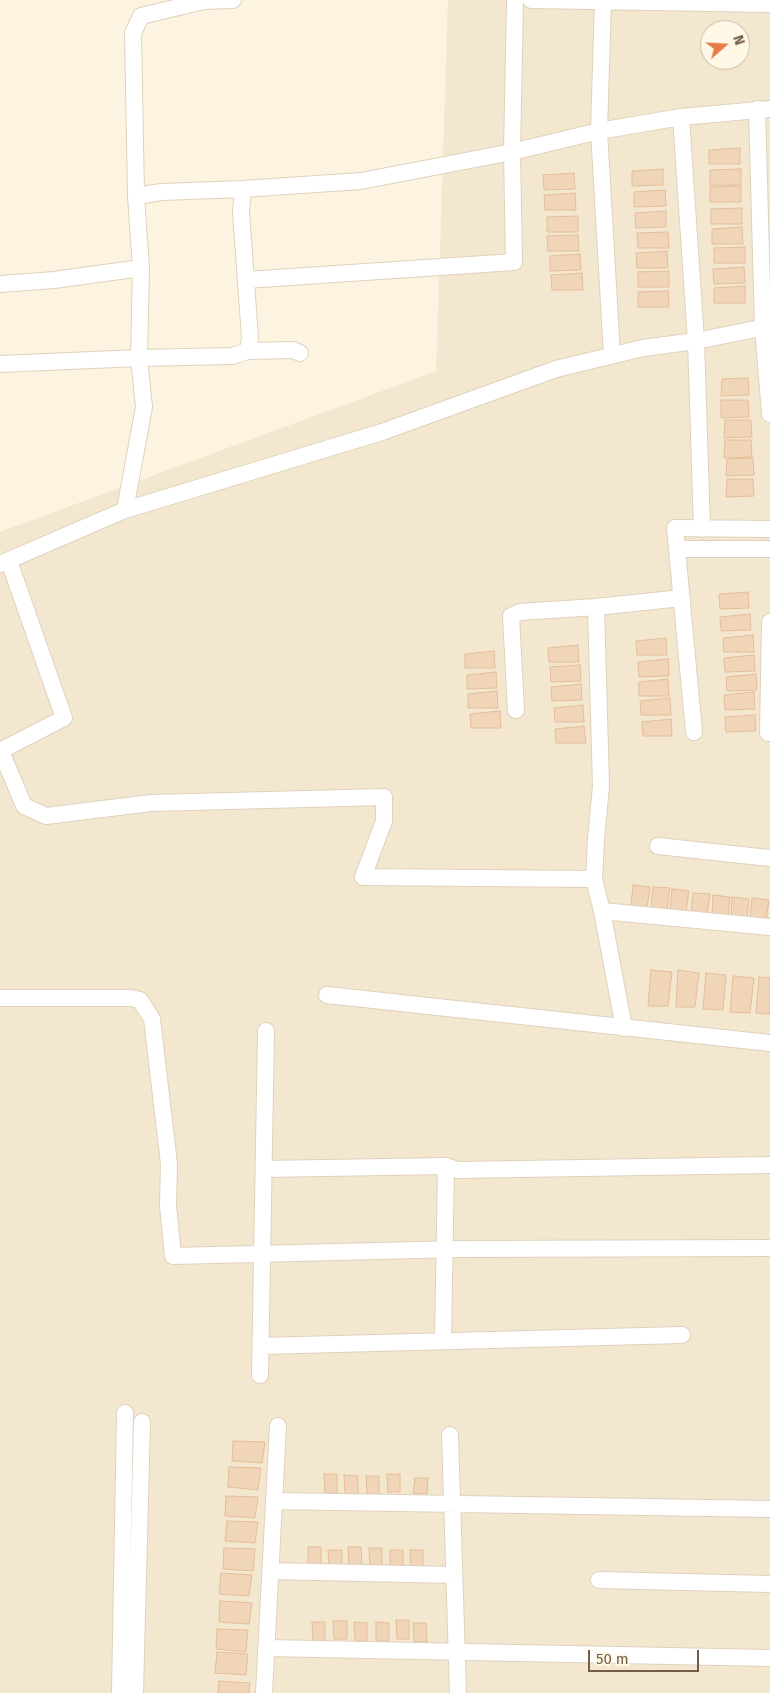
<!DOCTYPE html>
<style>
body{margin:0}
#map{position:relative;width:770px;height:1693px;overflow:hidden;background:#fcf4e1;font-family:"Fira Sans",sans-serif}
canvas{display:block}
.north{position:absolute;left:700px;top:20px;width:50px;height:50px;box-sizing:border-box;background:#fff8e7;border:1px solid #c7baa7;border-radius:50%;rotate:71deg;font-size:14px;font-weight:700;line-height:20px;text-align:center;color:#735c48}
.north::after{content:'';display:block;margin:auto;width:18px;height:22px;background:#e67b46;clip-path:polygon(50% 0,100% 100%,50% 72%,0 100%)}
.scale{position:absolute;left:588px;top:1650px;width:111px;height:22px;box-sizing:border-box;border:2px solid #735c48;border-top:0;padding-left:6px;font-size:15px;line-height:18px;white-space:nowrap;color:#735c48;-webkit-text-stroke:4px #fff8e7;paint-order:stroke}
</style>
<div id="map">
<canvas width="770" height="1693"></canvas>
<div class="north">N</div>
<div class="scale">50 m</div>
</div>
<script>
const ctx = document.querySelector('canvas').getContext('2d');
ctx.lineJoin = 'round';
function paint(path, color) { ctx.fillStyle = color; ctx.fill(path, 'evenodd'); }
const poly = rows => new Path2D(rows.map(r => 'M' + r).join(''));
function trace(path, color, width, dash) { ctx.strokeStyle = color; ctx.lineWidth = width; ctx.lineCap = dash ? 'butt' : 'round'; ctx.setLineDash(dash || []); ctx.stroke(path); }
const residential = poly([
 [448,0,770,0,770,1693,0,1693,0,532,436,371],
 [710,30,740,30,740,60,710,60]
]);
const building = poly([
 [740,148,740,164,709,164,709,150,740,148],
 [663,169,663,185,632,186,632,171,663,169],
 [741,169,741,185,710,185,710,170,741,169],
 [574,173,575,189,544,190,543,175,574,173],
 [741,186,741,202,710,202,710,187,741,186],
 [665,190,666,206,634,207,634,192,665,190],
 [575,193,576,210,545,210,544,195,575,193],
 [742,208,742,224,711,224,711,209,742,208],
 [666,211,666,227,636,228,635,213,666,211],
 [578,216,578,232,547,232,547,217,578,216],
 [742,227,743,244,712,244,712,229,742,227],
 [668,232,669,248,638,248,637,233,668,232],
 [578,235,579,251,548,251,547,236,578,235],
 [745,247,745,263,714,263,714,248,745,247],
 [667,251,668,268,637,268,636,253,667,251],
 [580,254,581,270,550,271,550,256,580,254],
 [744,267,745,283,714,284,713,269,744,267],
 [669,271,669,287,638,287,638,272,669,271],
 [582,273,583,290,552,290,551,275,582,273],
 [745,286,745,303,714,303,714,288,745,286],
 [668,291,669,307,638,307,638,292,668,291],
 [748,378,749,395,721,396,722,379,748,378],
 [721,400,748,400,749,417,721,418,721,400],
 [725,420,751,420,752,437,724,438,725,420],
 [725,440,751,440,752,457,724,458,725,440],
 [753,458,754,475,726,476,727,459,753,458],
 [727,479,753,479,754,496,726,497,727,479],
 [748,592,749,608,720,609,719,594,748,592],
 [750,614,751,630,721,631,720,617,750,614],
 [753,635,754,652,724,652,723,638,753,635],
 [666,638,667,655,637,655,636,641,666,638],
 [578,645,579,662,549,662,548,648,578,645],
 [494,651,495,668,465,668,465,654,494,651],
 [754,655,755,671,725,672,724,658,754,655],
 [668,659,669,676,639,677,638,662,668,659],
 [580,665,581,681,551,682,550,667,580,665],
 [496,672,497,688,467,689,467,675,496,672],
 [756,674,757,690,727,691,726,677,756,674],
 [668,679,669,696,639,696,639,682,668,679],
 [581,684,582,700,552,701,551,687,581,684],
 [497,691,498,708,468,708,468,694,497,691],
 [754,692,755,709,725,710,724,695,754,692],
 [670,698,671,715,641,715,640,701,670,698],
 [583,705,584,722,555,722,554,708,583,705],
 [500,711,501,728,471,728,470,714,500,711],
 [755,715,756,731,726,732,725,717,755,715],
 [671,719,672,736,643,736,642,722,671,719],
 [584,726,586,743,556,743,555,729,584,726],
 [633,885,650,887,647,908,631,906,633,885],
 [653,887,670,888,667,909,651,907,653,887],
 [672,889,689,891,686,912,670,910,672,889],
 [693,893,710,894,707,915,691,914,693,893],
 [713,895,730,897,728,918,712,916,713,895],
 [732,897,749,899,747,920,731,918,732,897],
 [752,898,769,900,766,921,750,919,752,898],
 [651,970,672,972,668,1006,648,1006,651,970],
 [678,970,699,973,695,1007,676,1007,678,970],
 [706,973,726,975,723,1010,703,1009,706,973],
 [733,976,754,978,750,1013,730,1012,733,976],
 [759,977,770,978,770,1014,756,1013,759,977],
 [233,1441,265,1442,262,1463,232,1461,233,1441],
 [229,1467,261,1468,258,1490,228,1487,229,1467],
 [324,1474,337,1474,337,1493,325,1493,324,1474],
 [387,1474,400,1474,400,1492,388,1492,387,1474],
 [344,1475,358,1476,358,1494,345,1494,344,1475],
 [366,1476,379,1476,379,1495,367,1495,366,1476],
 [415,1478,428,1478,427,1494,413,1493,415,1478],
 [226,1496,258,1497,255,1518,225,1516,226,1496],
 [227,1521,258,1522,255,1543,225,1541,227,1521],
 [308,1547,321,1547,321,1566,308,1566,308,1547],
 [348,1547,361,1547,362,1566,349,1566,348,1547],
 [224,1548,255,1549,253,1571,223,1569,224,1548],
 [369,1548,382,1548,382,1567,370,1567,369,1548],
 [328,1550,342,1550,342,1569,329,1569,328,1550],
 [390,1550,403,1550,403,1569,390,1568,390,1550],
 [410,1550,423,1550,423,1568,411,1568,410,1550],
 [221,1573,252,1575,249,1596,219,1594,221,1573],
 [220,1601,252,1603,249,1624,219,1622,220,1601],
 [396,1620,409,1620,409,1639,397,1639,396,1620],
 [333,1621,347,1621,347,1639,334,1639,333,1621],
 [312,1622,325,1622,325,1641,313,1641,312,1622],
 [354,1622,367,1623,367,1641,355,1641,354,1622],
 [376,1622,389,1623,389,1641,376,1641,376,1622],
 [413,1623,426,1623,427,1642,414,1642,413,1623],
 [217,1629,248,1630,246,1652,216,1649,217,1629],
 [217,1652,248,1654,246,1675,215,1673,217,1652],
 [219,1681,250,1683,249,1693,218,1693,219,1681]
]);
const minor = poly([
 [531,0,770,4],
 [603,0,599,131,612,355],
 [757,109,763,327,770,414],
 [681,117,696,341,702,529],
 [243,189,241,212,250,338,248,351],
 [136,196,161,192,243,189,361,181,512,152,599,131,681,117,770,109],
 [246,280,514,262,512,152,515,0],
 [0,284,54,280,141,268,136,196,133,33,141,16,204,1,233,0],
 [0,364,139,358,232,356,248,351,293,350,300,353],
 [125,510,144,407,139,358,141,268],
 [677,549,770,549],
 [0,564,125,510,382,432,556,369,643,348,696,341,770,326],
 [596,607,601,786,596,839,594,879,602,911,624,1028],
 [516,710,511,616,520,612,596,607,682,598],
 [694,732,675,528,770,529],
 [768,733,770,622],
 [0,751,64,718,9,561],
 [1,751,24,806,46,816,151,803,384,797,384,821,363,877,594,879],
 [658,846,770,858],
 [602,911,770,927],
 [327,995,770,1043],
 [0,998,131,998,140,1000,152,1019,169,1164,168,1206,173,1256,459,1249,770,1248],
 [264,1169,446,1166,458,1170,770,1165],
 [443,1341,446,1166],
 [261,1346,682,1335],
 [260,1375,266,1031],
 [450,1435,458,1693],
 [274,1501,770,1509],
 [270,1571,454,1575],
 [599,1580,770,1584],
 [266,1648,770,1658],
 [120,1693,125,1413],
 [135,1693,142,1422],
 [264,1693,278,1426]
]);
paint(residential, '#f4e7d0');
paint(building, '#f1d5b9');
trace(building, '#e4be99', 1);
trace(minor, '#e0d1bd', 18);
trace(minor, '#fff', 16);
</script>
